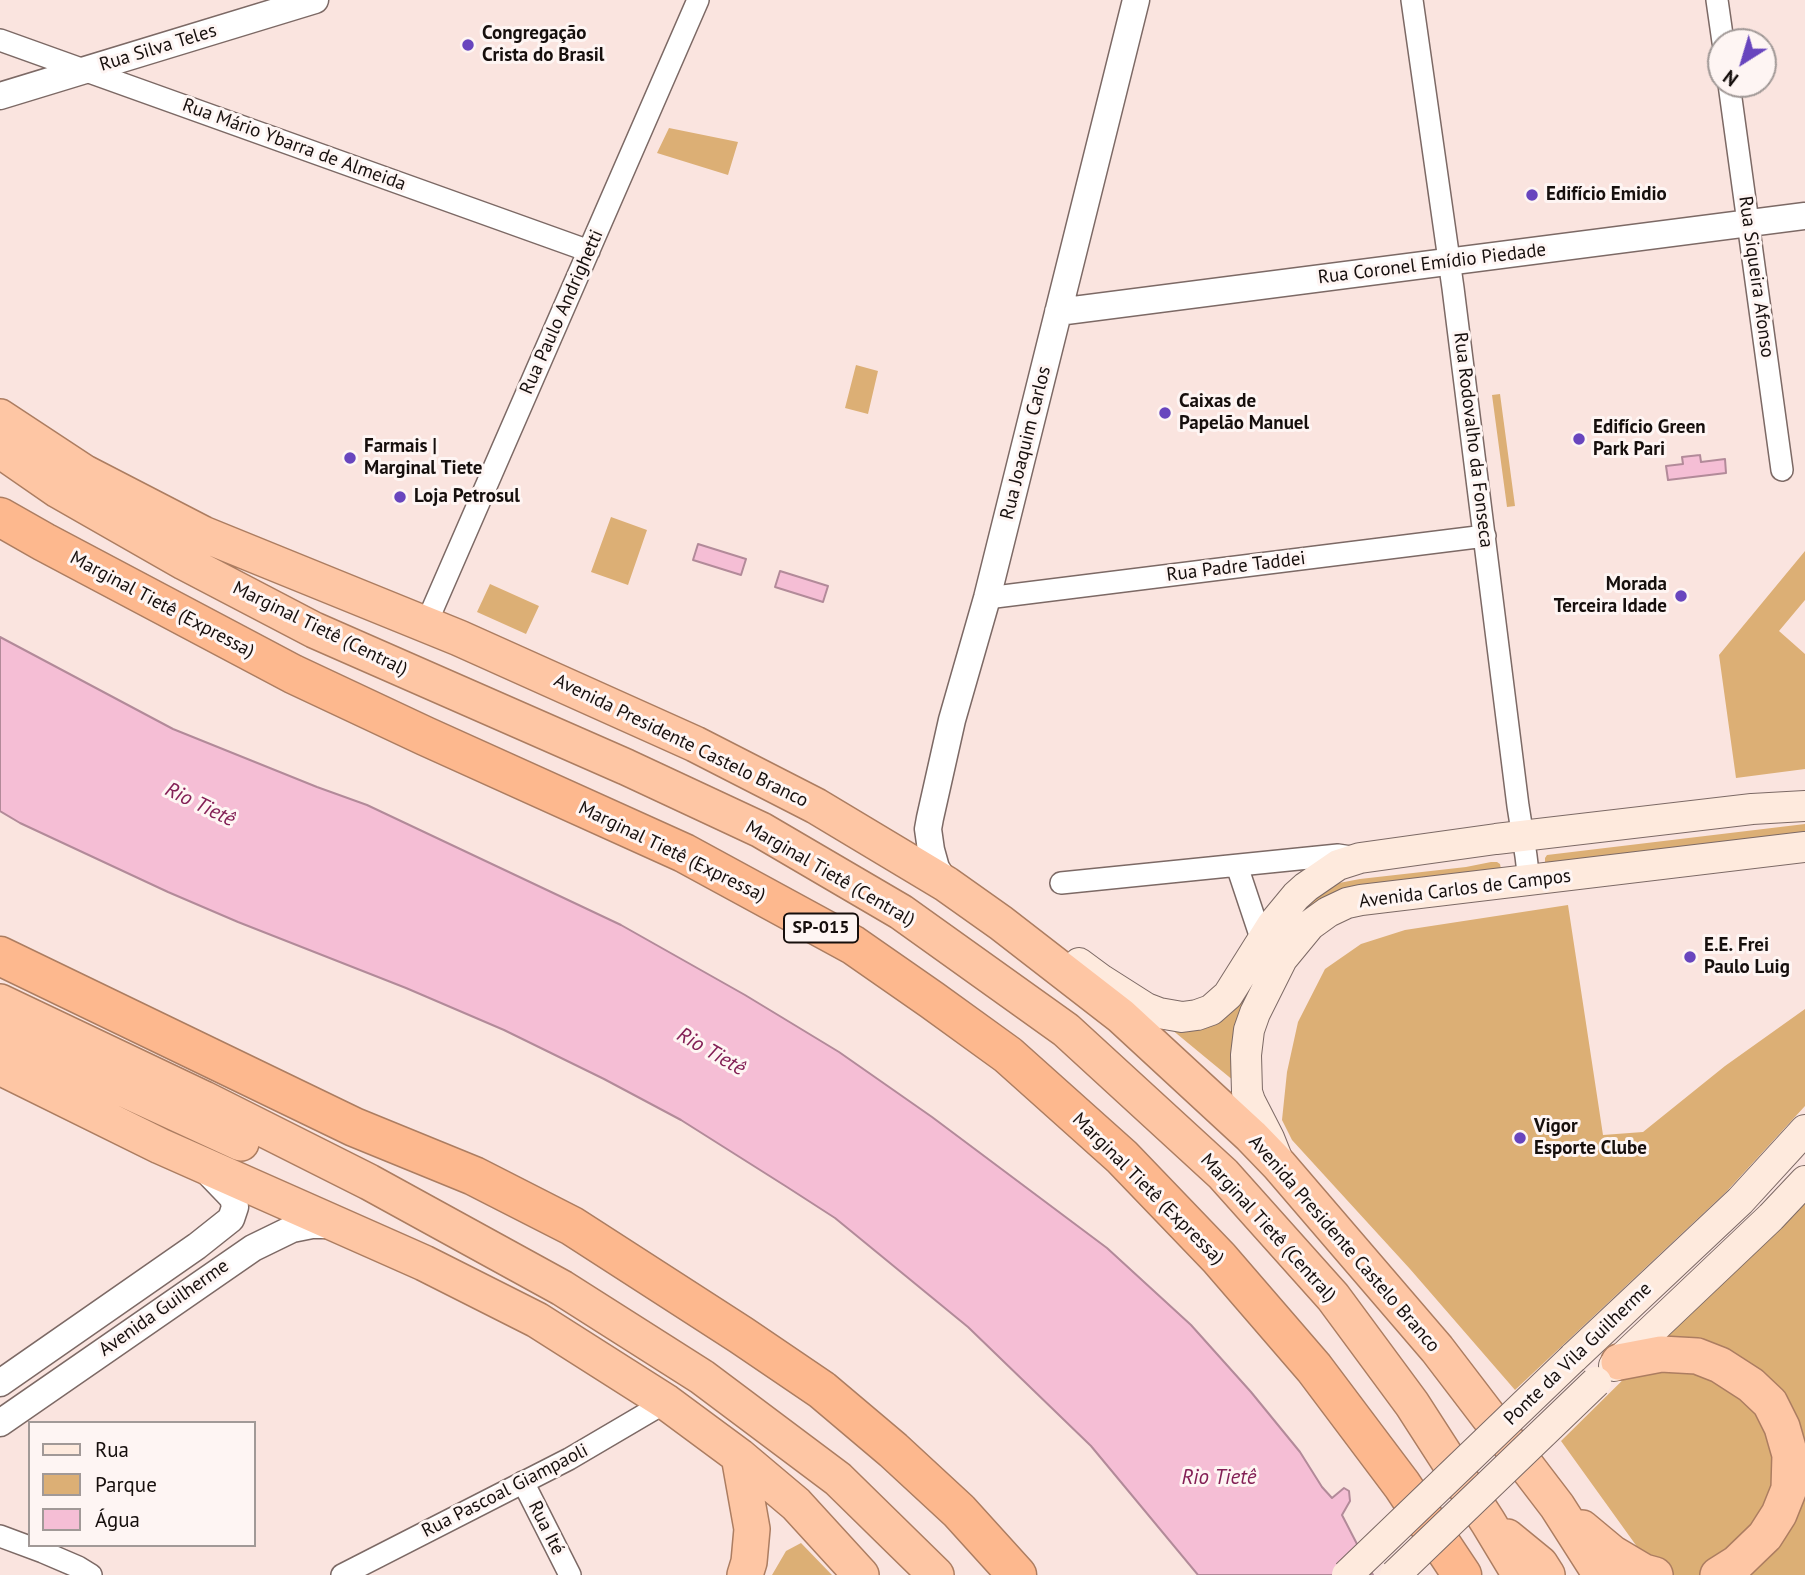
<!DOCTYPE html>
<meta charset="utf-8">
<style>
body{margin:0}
#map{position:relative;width:1805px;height:1575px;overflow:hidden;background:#fae4df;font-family:"PT Sans",sans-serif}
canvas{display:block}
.legend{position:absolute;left:28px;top:1421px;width:228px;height:126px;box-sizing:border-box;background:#fef5f3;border:2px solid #a19997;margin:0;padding:9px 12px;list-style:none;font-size:21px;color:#160f0d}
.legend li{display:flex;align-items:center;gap:14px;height:35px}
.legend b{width:35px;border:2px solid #a19997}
.north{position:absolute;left:1707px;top:28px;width:70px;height:70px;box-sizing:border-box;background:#fef5f3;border:2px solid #a19997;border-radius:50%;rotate:217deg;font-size:19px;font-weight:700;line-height:28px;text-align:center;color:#160f0d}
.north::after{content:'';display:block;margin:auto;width:24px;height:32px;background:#6845be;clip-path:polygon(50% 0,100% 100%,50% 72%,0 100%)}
</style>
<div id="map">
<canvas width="1805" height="1575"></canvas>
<ul class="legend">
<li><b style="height:9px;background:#feeadd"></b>Rua</li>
<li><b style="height:19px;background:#dcaf75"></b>Parque</li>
<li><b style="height:19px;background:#f5bed5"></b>Água</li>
</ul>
<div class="north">N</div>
</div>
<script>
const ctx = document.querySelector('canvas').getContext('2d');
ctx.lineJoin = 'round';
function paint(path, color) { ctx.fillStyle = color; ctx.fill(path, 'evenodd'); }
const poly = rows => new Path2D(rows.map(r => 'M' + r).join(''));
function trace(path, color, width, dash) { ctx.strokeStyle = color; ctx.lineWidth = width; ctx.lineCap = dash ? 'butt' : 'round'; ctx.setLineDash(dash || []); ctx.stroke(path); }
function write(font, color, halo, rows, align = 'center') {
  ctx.font = font + ' "PT Sans",sans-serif'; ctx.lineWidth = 6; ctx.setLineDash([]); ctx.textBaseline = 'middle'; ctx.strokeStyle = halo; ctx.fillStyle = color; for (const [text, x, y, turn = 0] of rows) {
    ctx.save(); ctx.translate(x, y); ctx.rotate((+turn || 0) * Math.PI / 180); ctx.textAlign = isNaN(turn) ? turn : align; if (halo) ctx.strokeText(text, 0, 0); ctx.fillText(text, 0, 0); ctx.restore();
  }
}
const green = poly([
 [669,128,738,142,728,175,657,153],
 [856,365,878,371,868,414,845,408],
 [1500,394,1515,506,1507,507,1492,395],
 [611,517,647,530,628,585,591,572],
 [1805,551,1805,600,1779,631,1805,654,1805,769,1736,778,1719,655],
 [490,584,539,606,526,634,477,612],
 [1805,824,1805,836,1545,864,1545,858,1547,855],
 [1491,862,1497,862,1500,864,1501,869,1320,906,1234,1081,1171,1029,1309,900,1339,883,1360,879,1466,867],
 [1568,905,1603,1135,1643,1132,1725,1066,1805,1009,1805,1106,1726,1192,1515,1390,1410,1269,1292,1140,1282,1120,1287,1072,1298,1022,1325,969,1361,944,1405,930],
 [1805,1200,1805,1575,1651,1575,1643,1555,1561,1441],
 [801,1543,832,1575,772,1575,786,1551]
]);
const water = poly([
 [1700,455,1701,462,1725,459,1726,473,1668,480,1666,466,1683,464,1682,457,1700,455],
 [698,544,746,559,741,575,693,560,698,544],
 [780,571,828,586,823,602,775,587,780,571],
 [0,637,173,729,317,787,367,805,621,925,745,995,839,1052,932,1117,1107,1248,1191,1325,1251,1392,1300,1452,1322,1487,1332,1498,1344,1488,1349,1491,1350,1501,1342,1515,1373,1575,1198,1575,1091,1446,968,1327,835,1218,787,1187,681,1120,604,1079,504,1030,406,988,238,922,168,892,20,823,0,811,0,637]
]);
const minor = poly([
 [1412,0,1453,288,1518,806,1526,856,1529,881],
 [1717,0,1723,42],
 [0,40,589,251],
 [1729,84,1782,470],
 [987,598,1485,536],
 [426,624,698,0],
 [1237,866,1262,941],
 [1061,883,1338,855,1351,857],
 [523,1482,570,1575],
 [0,1536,43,1552,78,1567,91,1575],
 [342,1575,569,1459,666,1402]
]);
const tertiary = poly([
 [0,96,315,0],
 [1058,312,1805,216],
 [946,884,936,868,931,850,928,829,930,818,952,720,987,598,1136,0],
 [0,1383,197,1246,231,1219,235,1207,233,1198,207,1171],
 [0,1423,253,1248,292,1229,312,1225,336,1225]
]);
const secondary = poly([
 [1079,963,1102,980,1146,1008,1159,1013,1182,1017,1197,1015,1211,1010,1228,995,1272,925,1296,896,1306,887,1338,865,1360,858,1496,839,1752,809,1805,806],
 [1277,1158,1269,1138,1250,1101,1247,1092,1246,1055,1249,1030,1255,1013,1282,959,1310,925,1328,912,1347,903,1361,900,1805,847],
 [1573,1358,1740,1201,1805,1130],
 [1614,1366,1771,1217,1805,1181]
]);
const trunk = poly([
 [0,417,85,473,203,534,459,638,695,744,816,806,946,884,1001,923,1121,1016,1251,1136,1279,1165,1437,1349,1557,1506,1601,1575],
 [0,450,58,490,184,562,314,630,626,767,761,830,901,912,1066,1030,1223,1174,1333,1297,1412,1404,1488,1522,1520,1575],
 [0,1002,204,1099,369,1182,562,1288,702,1377,838,1479,936,1575],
 [0,1032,241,1143],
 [0,1067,160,1146,424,1263,537,1320,666,1402,739,1456,796,1504,861,1575],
 [1619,1362,1661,1354,1697,1356,1720,1365,1751,1385,1770,1403,1782,1427,1790,1455,1789,1489,1779,1514,1765,1536,1737,1563,1718,1575],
 [739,1456,752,1529,749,1562,745,1575],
 [1582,1528,1612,1553,1644,1572,1655,1575],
 [1507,1537,1540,1564,1547,1575]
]);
const motorway = poly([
 [0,517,44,542,293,674,425,736,684,853,853,945,932,1000,1008,1055,1122,1157,1219,1258,1314,1368,1402,1485,1462,1575],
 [0,956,354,1127,474,1176,572,1226,741,1335,822,1390,893,1450,959,1511,1017,1575]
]);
const secondaryBridge = poly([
 [1347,1575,1573,1358],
 [1395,1575,1596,1382]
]);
const markers = [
 [468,45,7,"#6845be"],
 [1532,195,7,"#6845be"],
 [1165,413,7,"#6845be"],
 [1579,439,7,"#6845be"],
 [350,458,7,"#6845be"],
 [400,497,7,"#6845be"],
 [1681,596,7,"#6845be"],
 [1690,957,7,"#6845be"],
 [1520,1138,7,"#6845be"]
];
const shields = [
 [821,928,74]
];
const shieldNames = [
 ["SP-015",821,928]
];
const poiNames = [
 ["Congregação",482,34],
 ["Crista do Brasil",482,56],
 ["Edifício Emidio",1546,195],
 ["Caixas de",1179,402],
 ["Papelão Manuel",1179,424],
 ["Edifício Green",1593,428],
 ["Park Pari",1593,450],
 ["Farmais |",364,447],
 ["Marginal Tiete",364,469],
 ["Loja Petrosul",414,497],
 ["Morada",1667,585,"right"],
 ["Terceira Idade",1667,607,"right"],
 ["E.E. Frei",1704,946],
 ["Paulo Luig",1704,968],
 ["Vigor",1534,1127],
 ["Esporte Clube",1534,1149]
];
const streetNames = [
 ["Rua Silva Teles",158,48,-17],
 ["Rua Mário Ybarra de Almeida",294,145,20],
 ["Rua Coronel Emídio Piedade",1432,264,-7],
 ["Rua Siqueira Afonso",1756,277,82],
 ["Rua Paulo Andrighetti",562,312,-66],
 ["Rua Rodovalho da Fonseca",1473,440,83],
 ["Rua Joaquim Carlos",1026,443,-76],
 ["Rua Padre Taddei",1236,567,-7],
 ["Marginal Tietê (Expressa)",162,605,28],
 ["Marginal Tietê (Central)",320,629,26],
 ["Avenida Presidente Castelo Branco",681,741,26],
 ["Marginal Tietê (Expressa)",672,852,26],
 ["Marginal Tietê (Central)",830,874,30],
 ["Avenida Carlos de Campos",1465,889,-7],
 ["Marginal Tietê (Expressa)",1148,1189,45],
 ["Marginal Tietê (Central)",1268,1228,48],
 ["Avenida Presidente Castelo Branco",1344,1244,49],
 ["Avenida Guilherme",164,1308,-35],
 ["Ponte da Vila Guilherme",1578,1354,-44],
 ["Rua Pascoal Giampaoli",505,1491,-27],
 ["Rua Ité",546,1528,63]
];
const waterNames = [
 ["Rio Tietê",200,805,26],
 ["Rio Tietê",711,1052,30],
 ["Rio Tietê",1219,1478]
];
paint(green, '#dcaf75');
paint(water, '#f5bed5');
trace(water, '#b28a99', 2);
trace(minor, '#7c6965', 24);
trace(tertiary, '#7c6965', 29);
trace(secondary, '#7c6965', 32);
trace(trunk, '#ac7d61', 38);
trace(motorway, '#ac7d61', 41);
trace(minor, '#fff', 21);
trace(tertiary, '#fff', 26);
trace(secondary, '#feeadd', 30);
trace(trunk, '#fec6a4', 35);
trace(motorway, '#fdb88e', 38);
trace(secondaryBridge, '#7c6965', 32, []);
trace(secondaryBridge, '#feeadd', 30);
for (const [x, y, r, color] of markers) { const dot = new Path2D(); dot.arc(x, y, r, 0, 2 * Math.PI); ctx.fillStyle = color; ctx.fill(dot); trace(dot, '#fef5f3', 2.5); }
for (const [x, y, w] of shields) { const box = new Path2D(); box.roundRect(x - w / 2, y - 14.5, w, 29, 5); ctx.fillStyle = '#fef5f3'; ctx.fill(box); trace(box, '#160f0d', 2); }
write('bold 18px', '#160f0d', null, shieldNames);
write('bold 19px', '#160f0d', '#fef5f3', poiNames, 'left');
write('19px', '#160f0d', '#fef5f3', streetNames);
write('italic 21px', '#831f55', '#fef5f3', waterNames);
</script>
